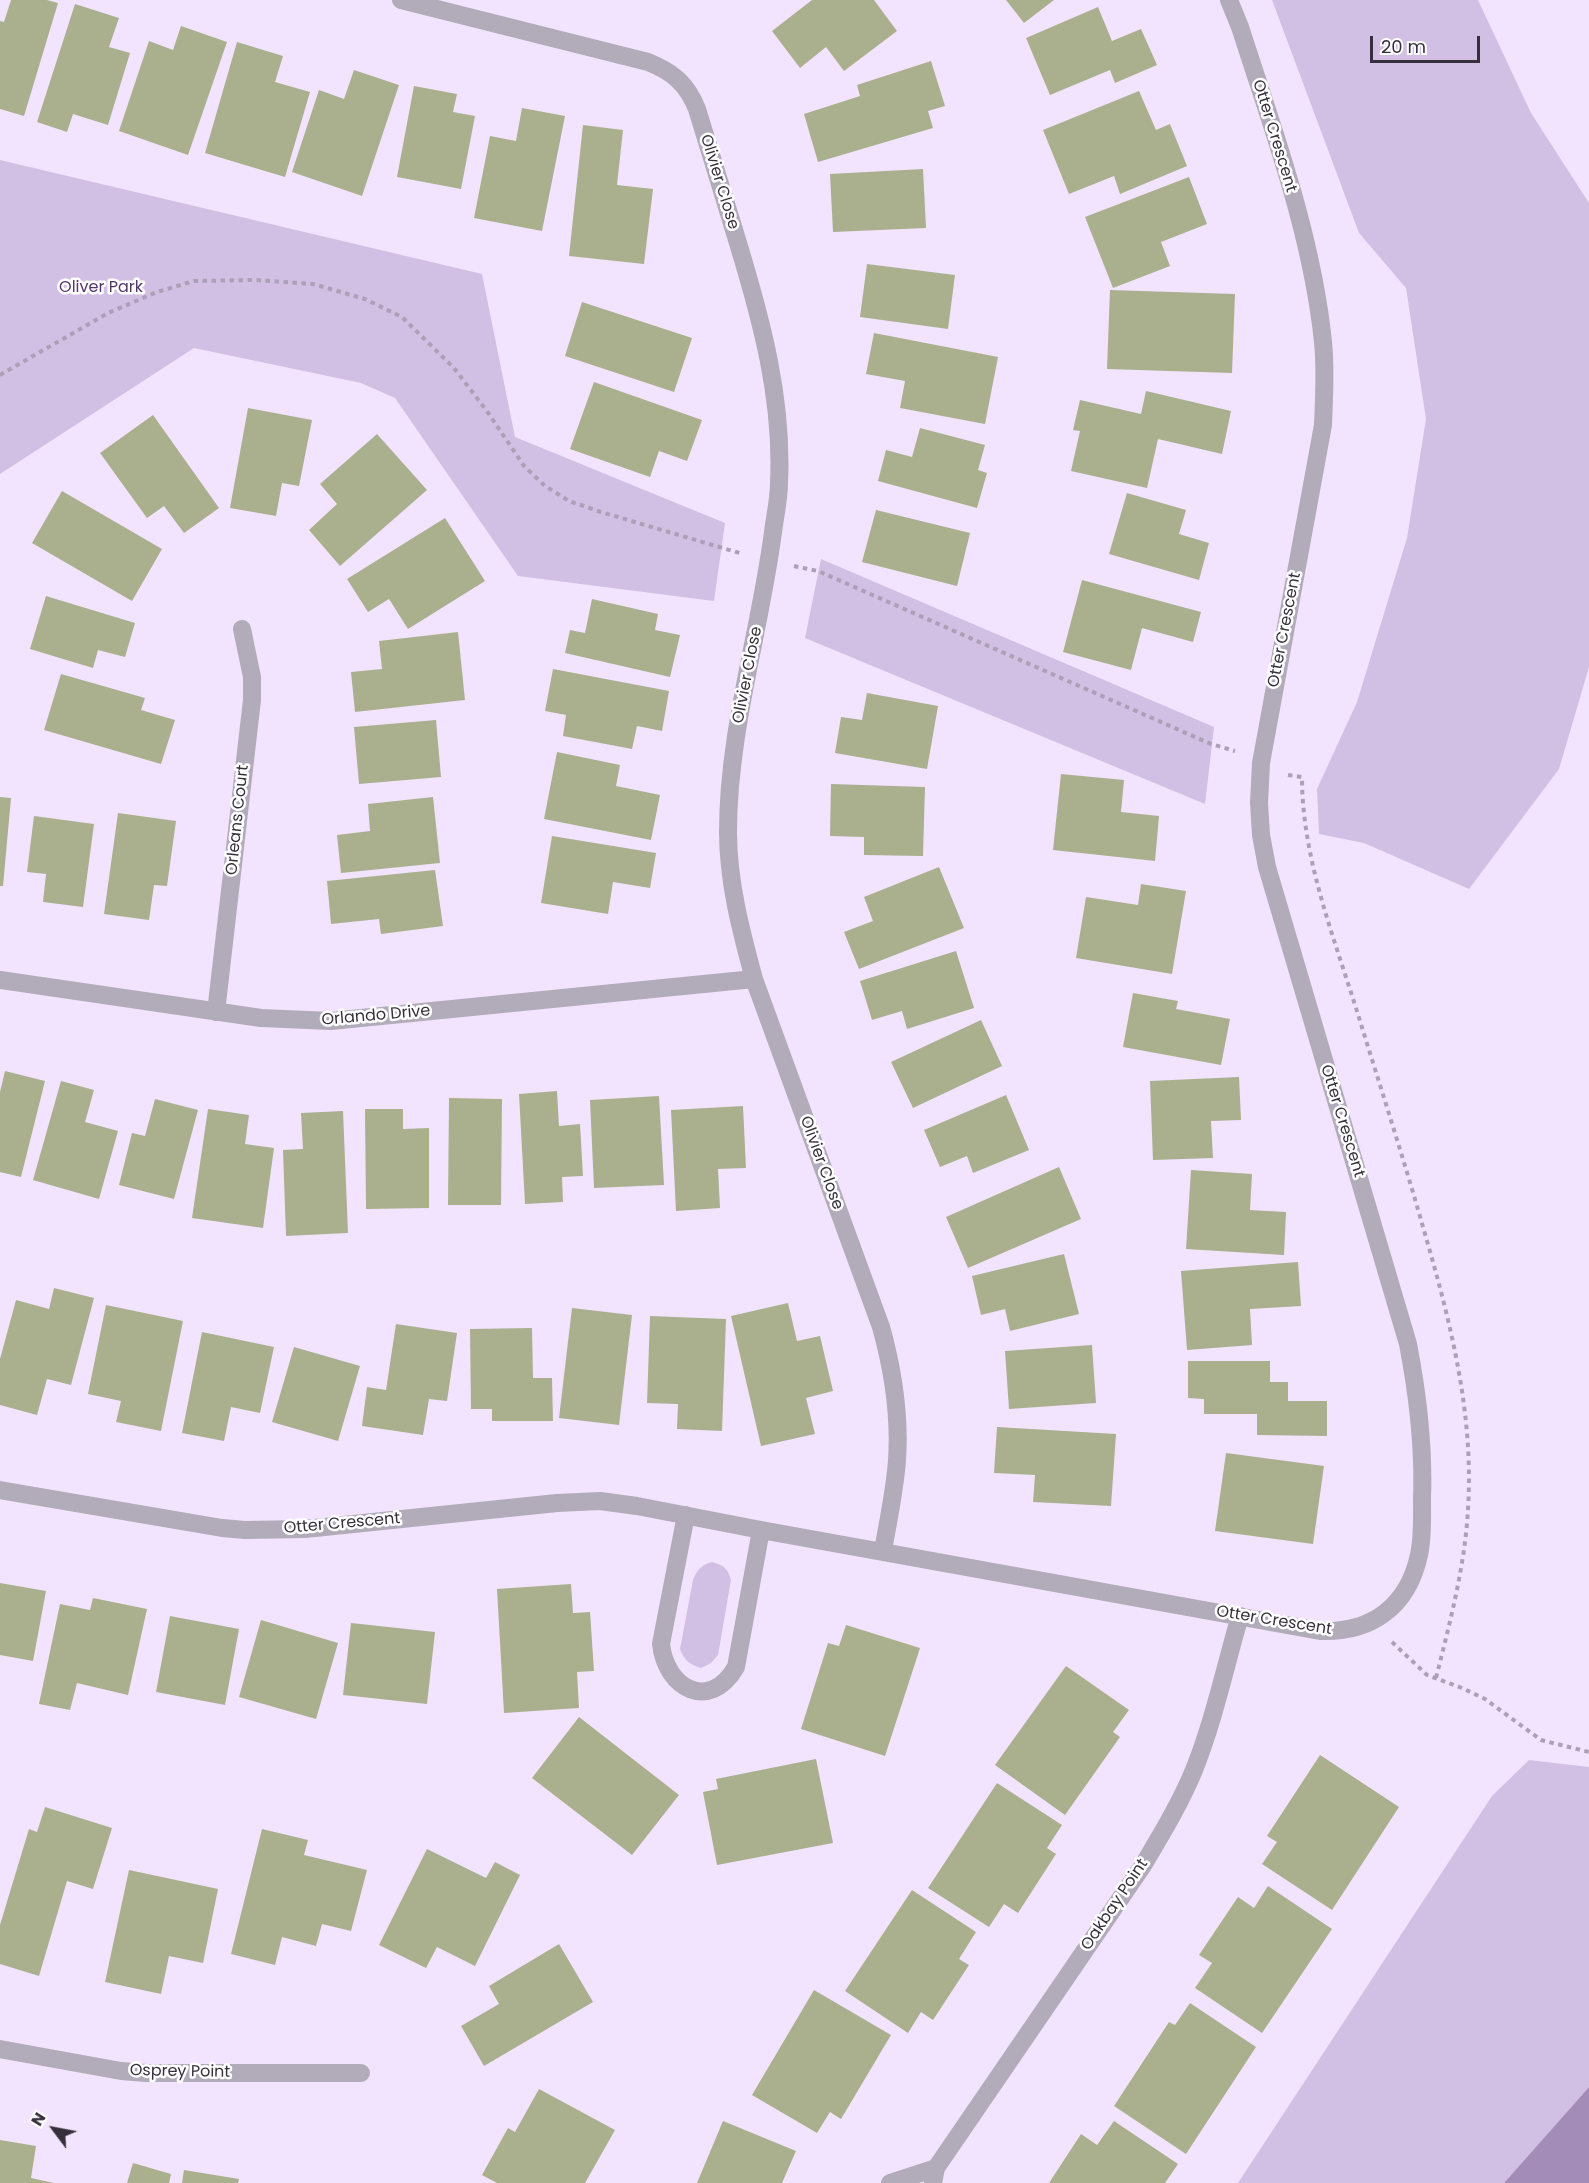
<!DOCTYPE html>
<html>
<head>
<meta charset="utf-8">
<style>
	body { margin:0 }
	#map { position:relative; width:1589px; height:2183px; overflow:hidden; background:#f2e4fe; font-family:Poppins,sans-serif }
	canvas { display:block }
	.north { position:absolute; left:24px; top:2099px; width:60px; height:60px; -webkit-text-stroke:4px #fff; paint-order:stroke; rotate:302deg; font-size:16px; font-weight:700; line-height:24px; text-align:center; color:#36303c }
	.north::after { content:''; display:block; margin:auto; width:21px; height:27px; background:#36303c; clip-path:polygon(50% 0,100% 100%,50% 72%,0 100%) }
	.scale { position:absolute; left:1370px; top:36px; width:110px; height:27px; box-sizing:border-box; border:3px solid #36303c; border-top:0; padding-left:8px; font-size:18px; line-height:21px; white-space:nowrap; color:#36303c; -webkit-text-stroke:4px #fff; paint-order:stroke }
</style>
</head>
<body>
<div id="map">
<canvas width="1589" height="2183"></canvas>
<div class="north">N</div>
<div class="scale">20 m</div>
</div>
<script>
const context = document.querySelector('canvas').getContext('2d');
context.lineJoin = 'round';
function paint(path, color) { context.fillStyle = color; context.fill(path, 'evenodd'); }
function trace(path, color, width, dash) { context.strokeStyle = color; context.lineWidth = width; context.lineCap = dash ? 'butt' : 'round'; context.setLineDash(dash || []); context.stroke(path); }
function write(font, color, halo, rows, align = 'center') {
  context.font = font + ' Poppins,sans-serif'; context.lineWidth = 5; context.setLineDash([]); context.textBaseline = 'middle'; context.strokeStyle = halo; context.fillStyle = color; for (const [text, x, y, turn = 0] of rows) {
    context.save(); context.translate(x, y); context.rotate((+turn || 0) * Math.PI / 180); context.textAlign = isNaN(turn) ? turn : align; if (halo) context.strokeText(text, 0, 0); context.fillText(text, 0, 0); context.restore();
  }
}
paint(new Path2D(`
	M1272,0h206l53,113 58,90v464l-30,102 -90,120 -105,-46 -45,-9 -2,-45 40,-87 50,-164 19,-119 -20,-131 -47,-55z
	M0,160l482,114 33,163 210,86 -11,78 -196,-25 -123,-178 -34,-15 -167,-35 -194,126z
	M821,559l393,168 -9,77 -400,-166z
	M712,1562c12,3 16,7 19,18l-13,75 -7,8 -10,5c-11,-3 -17,-8 -21,-19l13,-69c4,-10 8,-15 19,-18z
	M1529,1760l60,7v320l-85,96h-266l254,-387z`), '#d2bfe4');
paint(new Path2D(`
	M1589,2087v96h-85z`), '#a38cb7');
paint(new Path2D(`
	M11,0h36l11,3 -34,113 -24,-7v-88l4,1z
	M812,0h62l23,31 -53,40 -18,-24 -26,21 -28,-37z
	M1006,0h48l-30,23z
	M75,4l44,14 -10,29 21,6 -22,72 -35,-11 -6,18 -30,-10z
	M1098,7l14,34 29,-12 16,36 -42,18 -5,-13 -60,25 -24,-57z
	M181,26l46,16 -39,113 -69,-24 30,-90 24,9z
	M237,42l46,14 -8,26 35,10 -25,85 -80,-24z
	M931,61l14,45 -17,5 5,17 -115,34 -14,-48 56,-18 -3,-11z
	M354,70l45,15 -37,111 -70,-24 27,-82 25,9z
	M414,86l43,8 -4,18 22,4 -14,73 -64,-12z
	M1139,91l17,39 14,-6 17,42 -67,28 -6,-18 -45,18 -26,-64z
	M522,108l43,8 -23,115 -68,-13 16,-82 26,5z
	M583,125l40,5 -6,55 36,4 -9,75 -75,-8z
	M923,169l3,59 -93,4 -3,-58z
	M1189,177l18,47 -46,18 9,24 -57,22 -28,-71z
	M867,264l88,11 -7,54 -88,-12z
	M1110,290l125,4 -3,79 -125,-4z
	M582,302l110,36 -18,54 -109,-36z
	M874,333l124,24 -13,67 -85,-16 5,-27 -39,-7z
	M594,382l108,38 -15,41 -28,-10 -9,26 -80,-28z
	M1146,391l85,20 -9,43 -64,-15 -11,49 -76,-17 9,-40 -7,-1 7,-30 61,14z
	M248,408l64,12 -13,66 -17,-3 -6,33 -46,-8z
	M153,415l66,93 -35,25 -20,-27 -17,12 -47,-65z
	M920,428l65,17 -7,25 9,3 -10,35 -99,-27 8,-31 26,7z
	M377,434l50,56 -87,76 -31,-36 28,-26 -17,-20z
	M62,491l100,58 -30,52 -100,-58z
	M1127,493l59,17 -7,24 30,9 -10,37 -90,-26z
	M876,510l94,23 -13,53 -95,-24z
	M445,518l40,63 -77,48 -19,-30 -21,13 -21,-33z
	M1082,580l119,32 -8,30 -51,-14 -11,42 -68,-18z
	M46,596l89,27 -10,34 -27,-7 -5,18 -63,-19z
	M592,599l66,15 -3,16 25,5 -10,42 -105,-24 5,-23 15,3z
	M458,632l7,68 -110,12 -4,-40 31,-3 -3,-28z
	M553,669l116,22 -7,40 -25,-5 -5,23 -69,-13 3,-21 -21,-4z
	M61,674l84,24 -4,12 34,10 -14,44 -117,-34z
	M867,693l71,13 -11,63 -92,-16 6,-36 21,3z
	M436,720l5,57 -82,7 -5,-57z
	M557,752l63,13 -4,21 44,9 -9,45 -107,-21z
	M1061,774l63,6 -3,32 38,4 -4,45 -102,-11z
	M831,784l94,3 -2,69 -59,-1v-18l-34,-1z
	M0,797l11,1 -8,88h-3z
	M433,797l7,66 -99,10 -4,-38 33,-4 -2,-27z
	M118,813l58,8 -9,65 -13,-1 -5,35 -45,-6z
	M34,816l60,8 -11,83 -40,-5 3,-28 -19,-2z
	M552,836l104,17 -6,35 -37,-6 -5,32 -67,-11z
	M939,867l25,61 -105,41 -15,-37 29,-11 -9,-24z
	M435,870l8,56 -62,8 -2,-15 -48,5 -4,-43z
	M1141,884l45,7 -14,83 -96,-16 10,-61 52,8z
	M956,951l18,57 -67,21 -5,-18 -30,9 -12,-39z
	M1133,993l45,8 -2,8 54,10 -9,46 -98,-18z
	M981,1020l21,46 -89,42 -22,-46z
	M5,1071l40,10 -24,96 -21,-5v-80z
	M1239,1077l2,43 -30,1 2,37 -60,2 -3,-79z
	M61,1081l33,9 -9,32 33,9 -19,68 -66,-19z
	M557,1091l2,35 21,-2 3,52 -21,1 1,25 -38,2 -6,-110z
	M1006,1095l23,55 -56,23 -6,-17 -27,11 -16,-37z
	M659,1096l5,89 -70,3 -4,-88z
	M449,1098l53,1 -1,106h-53z
	M155,1099l43,11 -24,89 -55,-14 13,-52 13,3z
	M743,1106l3,62 -28,1 2,39 -44,3 -5,-101z
	M208,1109l41,6 -4,29 29,4 -11,80 -71,-10z
	M365,1109h38v20l26,-1v80l-63,1z
	M343,1111l5,122 -62,3 -3,-86 20,-1 -2,-36z
	M1059,1167l22,52 -113,49 -22,-51z
	M1191,1170l61,4 -2,36 36,2 -2,43 -98,-6z
	M1064,1254l15,60 -69,17 -5,-22 -24,6 -9,-39z
	M1298,1262l3,44 -51,3 2,36 -65,5 -6,-79z
	M54,1288l40,10 -23,87 -24,-6 -10,36 -37,-10v-46l16,-59 33,9z
	M788,1303l9,38 23,-5 13,55 -27,7 9,36 -54,12 -30,-130z
	M106,1305l77,16 -22,110 -45,-9 5,-21 -33,-7z
	M572,1308l60,7 -13,110 -60,-7z
	M650,1316l76,3 -4,112 -45,-2 1,-25 -31,-1z
	M396,1324l61,9 -10,68 -18,-2 -6,36 -61,-9 5,-39 19,3z
	M532,1328l1,50h19l1,43h-61v-12h-21l-1,-80z
	M202,1332l72,15 -14,66 -29,-6 -7,34 -42,-8z
	M1092,1345l4,58 -87,6 -4,-58z
	M294,1347l66,19 -22,75 -66,-19z
	M1188,1361h82v21h18v19h39v35l-70,-1v-21h-53v-15l-16,-1z
	M997,1427l119,7 -5,72 -78,-4 2,-27 -41,-2z
	M1226,1453l98,13 -11,78 -98,-13z
	M0,1583l46,8 -13,70 -33,-6z
	M571,1584l2,29 17,-1 4,59 -17,1 2,36 -75,5 -7,-124z
	M93,1598l54,11 -19,86 -51,-12 -7,27 -31,-6 21,-100 30,6z
	M170,1616l69,13 -14,76 -69,-13z
	M261,1620l77,23 -22,76 -77,-22z
	M351,1623l84,9 -8,72 -84,-9z
	M846,1625l74,23 -35,108 -84,-27 27,-86 11,3z
	M1066,1666l63,44 -16,22 7,5 -55,78 -70,-50z
	M579,1717l100,78 -47,60 -100,-77z
	M1320,1755l79,52 -67,103 -70,-46 15,-22 -10,-6z
	M816,1759l17,84 -116,22 -14,-73 15,-3 -2,-10z
	M997,1783l65,42 -15,23 9,6 -38,59 -14,-9 -15,23 -61,-39z
	M45,1807l67,21 -19,61 -26,-8 -28,95 -39,-12v-39l29,-96 8,3z
	M262,1829l46,11 -4,15 63,15 -16,61 -29,-7 -6,22 -34,-9 -7,28 -44,-11z
	M427,1849l59,29 9,-16 25,13 -45,91 -38,-19 -11,21 -47,-23z
	M129,1870l89,19 -15,74 -34,-7 -8,38 -56,-12z
	M1268,1886l64,43 -70,104 -67,-45 17,-25 -13,-8 39,-58 16,11z
	M912,1890l64,42 -17,27 10,6 -36,55 -12,-8 -13,21 -63,-42z
	M559,1944l34,58 -109,64 -23,-40 38,-22 -10,-18z
	M814,1990l77,45 -50,84 -11,-7 -13,21 -65,-38z
	M1190,2003l66,44 -70,107 -72,-48 55,-84 6,3z
	M539,2089l76,41 -30,53h-88l-15,-8 26,-47 7,4z
	M723,2121l73,30 -14,32h-85z
	M1114,2121l64,43 -13,19h-116l32,-49 16,11z
	M0,2140l36,6 -5,32 23,5h-54z
	M133,2163l38,11 -2,9h-42z
	M184,2170l55,9 -1,4h-56z`), '#aaaf8e');
trace(new Path2D(`
	M0,375l108,-62 49,-21 37,-11 61,-1 58,4 52,15 37,18 52,51 35,46 35,52 21,20 24,15 32,11 142,42
	M794,566l24,5 393,173 24,7
	M1288,775l14,2c0,84 34,165 58,244 22,71 45,142 65,213 26,90 49,181 43,275 -3,57 -18,113 -32,169
	M1392,1642l35,33 35,13 23,11 56,41 48,12`), '#aba0b5', 4, [4.5, 4.5]);
trace(new Path2D(`
	M401,0l247,62c25,10 39,22 49,47 14,45 27,89 41,134 24,79 45,157 41,240 0,16 -4,33 -6,49 -13,100 -45,199 -45,300 0,50 13,99 26,147l127,348c12,43 19,88 16,133 -2,30 -9,61 -14,91
	M0,980l261,38 70,3 423,-42
	M216,1012l36,-312v-23l-10,-48
	M0,1490l222,38 23,2 60,-1 252,-26 43,-2 37,5 124,24 559,101c52,2 88,-25 99,-76 4,-18 3,-38 3,-56 2,-53 -4,-103 -14,-155l-141,-477 -6,-32 -2,-32 2,-40 62,-338c1,-28 3,-55 0,-83 -11,-108 -50,-212 -83,-315l-11,-27
	M686,1515l-25,129c5,45 49,68 75,23l25,-137
	M0,2049l121,22 25,2h215
	M890,2183l46,-15
	M933,2183l3,-15 206,-301c19,-32 38,-63 52,-97 20,-50 31,-103 46,-154`), '#b2abb9', 18);
write('16px', '#36303c', '#fff', [
	["Otter Crescent",1274,136,73],
	["Olivier Close",719,182,73],
	["Otter Crescent",1285,630,-79],
	["Olivier Close",748,675,-79],
	["Orleans Court",238,820,-84],
	["Orlando Drive",376,1016,-5],
	["Otter Crescent",1342,1121,73],
	["Olivier Close",821,1163,70],
	["Otter Crescent",342,1524,-5],
	["Otter Crescent",1274,1621,9],
	["Oakbay Point",1115,1905,-56],
	["Osprey Point",180,2072,1]
]);
write('16px', '#55356d', '#fff', [
	["Oliver Park",101,288]
]);
</script>
</body>
</html>
